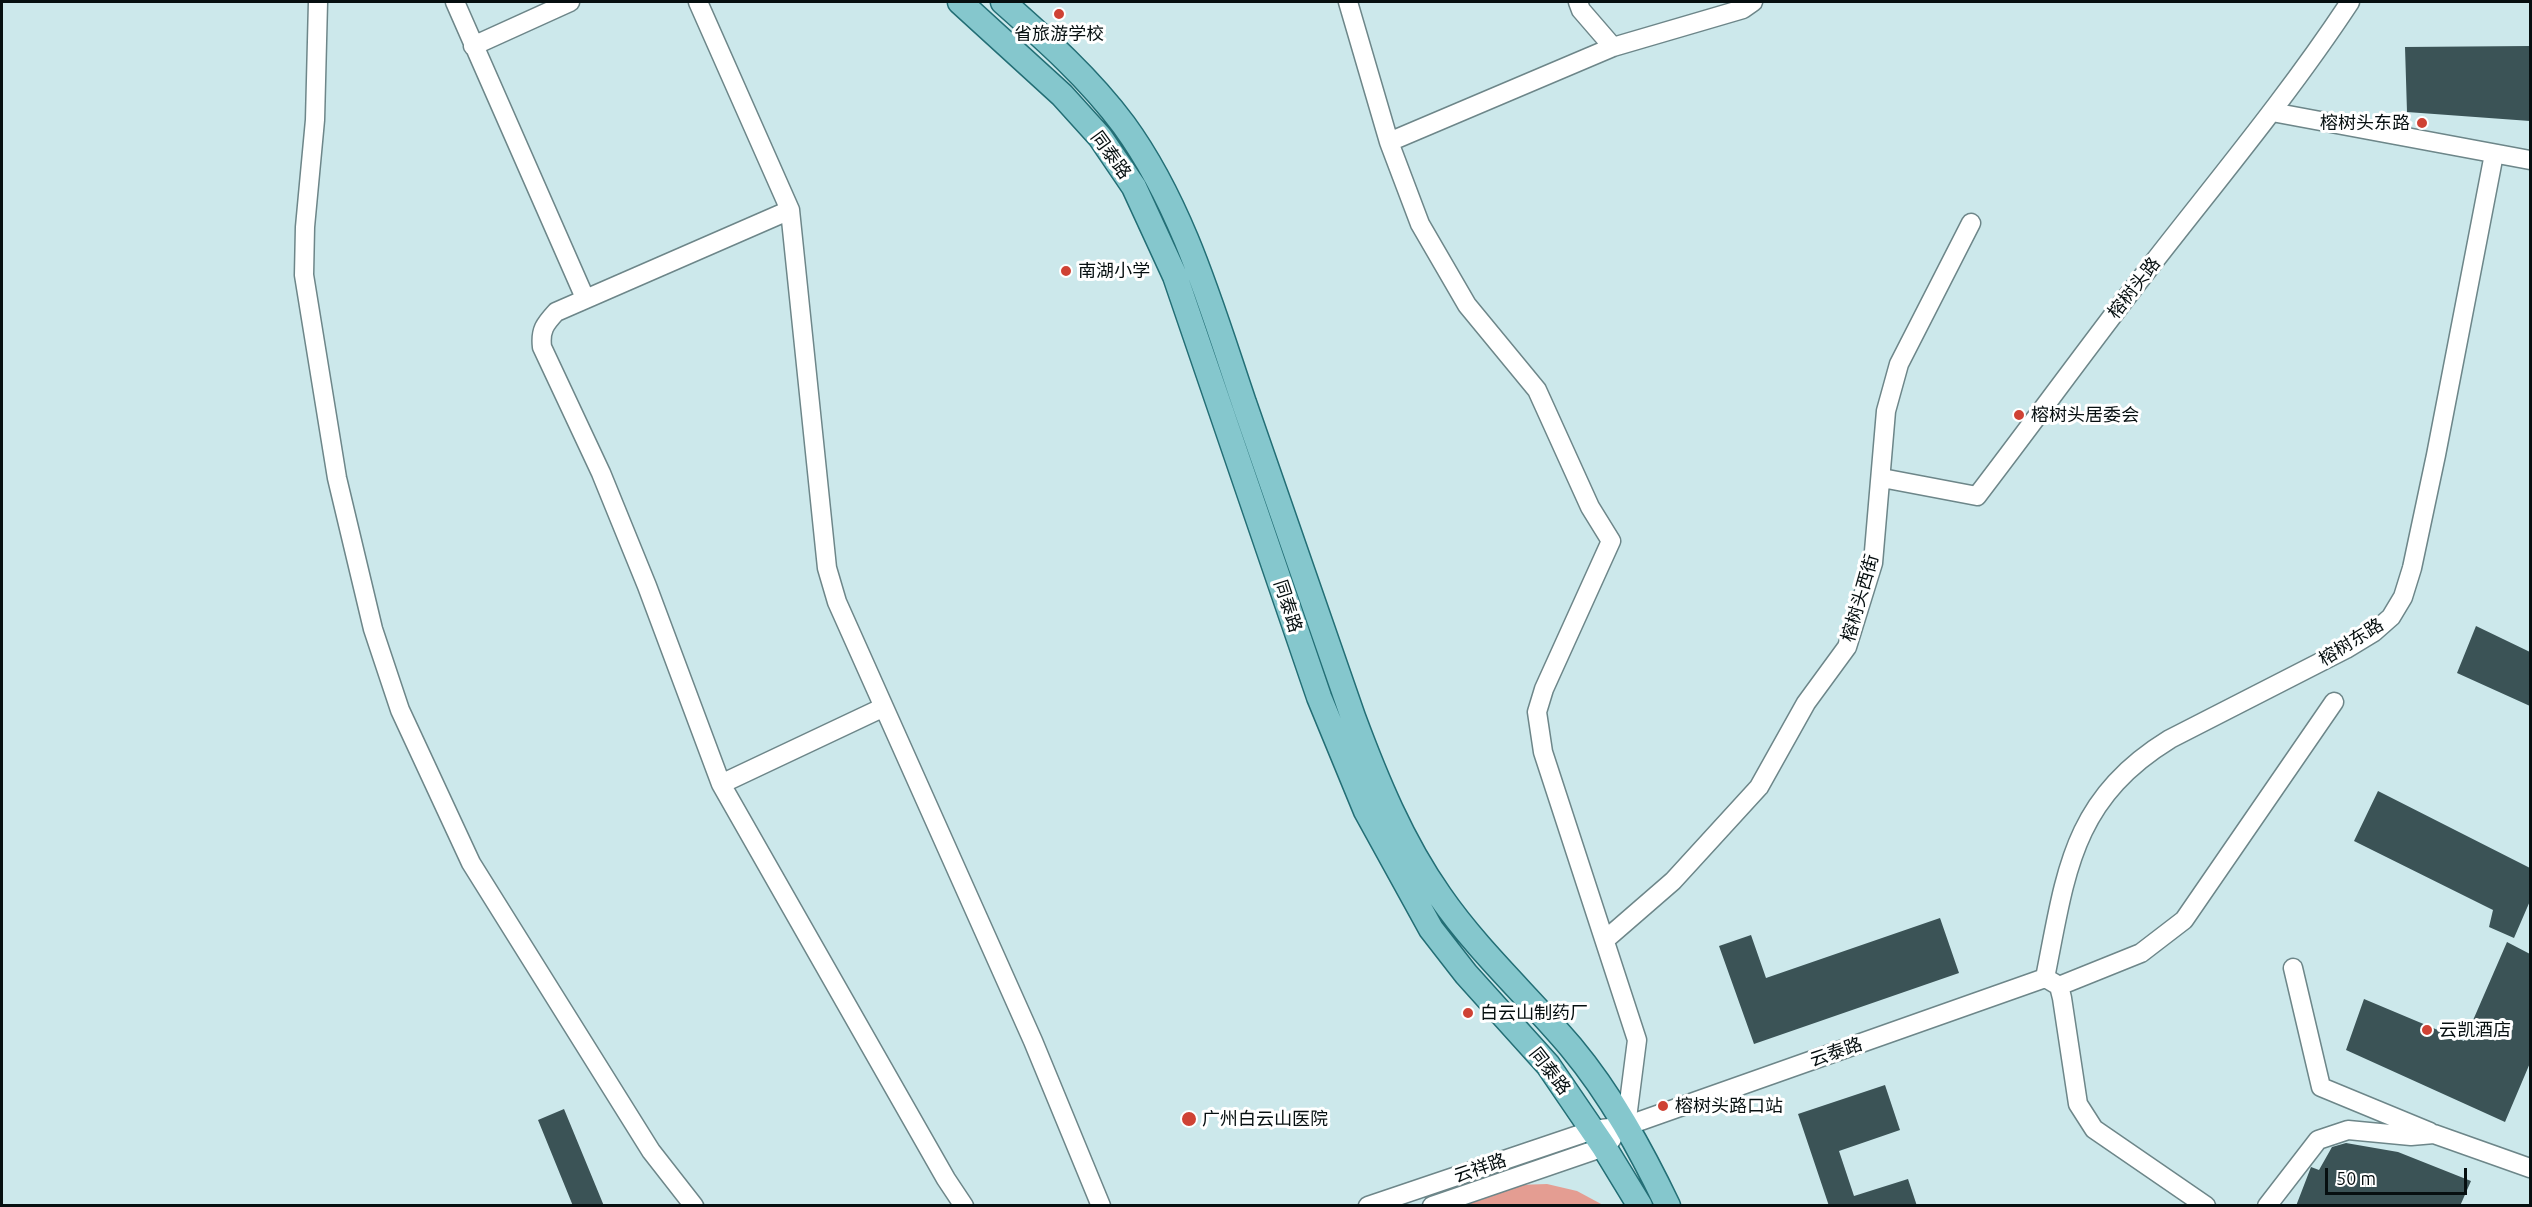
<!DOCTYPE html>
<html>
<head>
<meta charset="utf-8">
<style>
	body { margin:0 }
	#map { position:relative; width:2532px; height:1207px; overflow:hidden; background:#cce8eb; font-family:Ubuntu,sans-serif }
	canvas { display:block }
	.frame { position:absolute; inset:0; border:3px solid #060f10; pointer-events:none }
	.scale { position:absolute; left:2325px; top:1168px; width:142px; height:27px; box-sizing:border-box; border:3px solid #060f10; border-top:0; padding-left:8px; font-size:18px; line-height:21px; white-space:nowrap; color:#060f10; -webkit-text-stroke:4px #fff; paint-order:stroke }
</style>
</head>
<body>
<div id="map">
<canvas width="2532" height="1207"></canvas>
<div class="frame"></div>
<div class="scale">50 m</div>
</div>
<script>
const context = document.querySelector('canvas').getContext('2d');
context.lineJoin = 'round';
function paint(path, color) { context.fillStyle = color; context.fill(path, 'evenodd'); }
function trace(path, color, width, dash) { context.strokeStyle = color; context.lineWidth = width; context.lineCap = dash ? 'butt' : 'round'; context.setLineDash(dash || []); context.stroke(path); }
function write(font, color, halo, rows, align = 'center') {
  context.font = font + ' Ubuntu,"Noto Sans SC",sans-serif'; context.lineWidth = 6; context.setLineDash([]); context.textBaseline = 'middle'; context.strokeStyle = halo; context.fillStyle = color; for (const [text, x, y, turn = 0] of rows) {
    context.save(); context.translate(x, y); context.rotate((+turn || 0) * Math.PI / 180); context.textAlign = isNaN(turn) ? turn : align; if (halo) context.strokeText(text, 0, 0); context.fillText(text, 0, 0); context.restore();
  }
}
paint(new Path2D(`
	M1547,1184l30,7 26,14 -148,1 62,-21z`), '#e49d92');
paint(new Path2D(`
	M2530,46v75l-123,-9 -2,-65z
	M2476,626l54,26v54l-73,-33z
	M2378,791l152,77v33l-16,37 -25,-11 4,-17 -139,-69z
	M1940,918l19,55 -205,71 -35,-98 32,-11 15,43z
	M2507,942l23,12v109l-25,59 -159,-72 18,-51 100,42z
	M1885,1085l15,45 -61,21 15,45 54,-17 9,27h-88l-31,-92z
	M564,1109l40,97h-31l-35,-86z
	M2346,1143l52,9 73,29 -11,25h-164l15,-39 8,3 13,-23z`), '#3b5356');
const minor = new Path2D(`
	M318,2l-3,118 -10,107 -1,48 33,203 36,151 27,81 71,153 180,288 43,55
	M455,2l130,296
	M698,2l92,208 37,358 10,34 196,439 68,165
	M1348,2l41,140 31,82 47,81 70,85 53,117 21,34 -67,148 -7,23 6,40 94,288 -11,86
	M1578,2l3,8 32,37 130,-38 10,-7
	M473,46l97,-44
	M2272,112l258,48
	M1389,142l224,-95
	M1882,478l95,18c59,-77 116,-156 176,-233 67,-86 137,-170 197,-261
	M882,708l-161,76 225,395 18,27
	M721,784l-74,-198 -46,-113 -59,-126c-2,-17 3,-23 14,-35l234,-102
	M1605,940l68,-59 86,-94 47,-84 41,-56 26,-84 13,-152 13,-47 72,-141
	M2293,968l28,119 109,45
	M2045,978c21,-105 26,-178 125,-239l176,-90 28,-17 17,-15 12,-20 9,-29 24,-113 58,-301
	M2049,980l10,6 3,12 16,106 16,25 112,77
	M2059,986l82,-33 43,-33 150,-218
	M1368,1206l225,-76 33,-4 419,-148
	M1432,1206l172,-59 8,-8
	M2267,1206l51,-66 30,-10 63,6 23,-2 96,34`);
const major = new Path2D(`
	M960,2l102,93 38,42 34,50 41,89 144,421 47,114 65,118 35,45 82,91 56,82 36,59
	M1003,2c43,38 86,76 121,123 59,81 88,184 120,278 36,105 72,210 109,314 23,62 49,125 87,179 38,55 88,100 131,151 40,48 70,103 97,159`);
trace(minor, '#6d8689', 21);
trace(major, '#236e75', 27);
trace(minor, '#fff', 18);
trace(major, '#85c7cd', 24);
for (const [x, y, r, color] of [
	[1059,14,6,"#cf4234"],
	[2422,123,6,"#cf4234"],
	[1066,271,6,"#cf4234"],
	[2019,415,6,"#cf4234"],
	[1468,1013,6,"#cf4234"],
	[2427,1030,6,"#cf4234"],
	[1663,1106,6,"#cf4234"],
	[1189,1119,8,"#cf4234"]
]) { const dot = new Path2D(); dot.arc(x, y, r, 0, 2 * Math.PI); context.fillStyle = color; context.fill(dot); trace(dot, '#fff', 2); }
write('18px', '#060f10', '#fff', [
	["省旅游学校",1059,34,"center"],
	["榕树头东路",2410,123,"right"],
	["南湖小学",1078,271],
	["榕树头居委会",2031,415],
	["白云山制药厂",1480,1013],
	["云凯酒店",2439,1030],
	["榕树头路口站",1675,1106],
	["广州白云山医院",1202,1119]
], 'left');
write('18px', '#060f10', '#fff', [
	["同泰路",1111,155,54],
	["榕树头路",2134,288,-52],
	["榕树头西街",1860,598,-74],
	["同泰路",1288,606,72],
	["榕树东路",2351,642,-32],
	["云泰路",1836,1052,-19],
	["同泰路",1550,1071,52],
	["云祥路",1480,1168,-19]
]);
</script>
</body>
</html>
